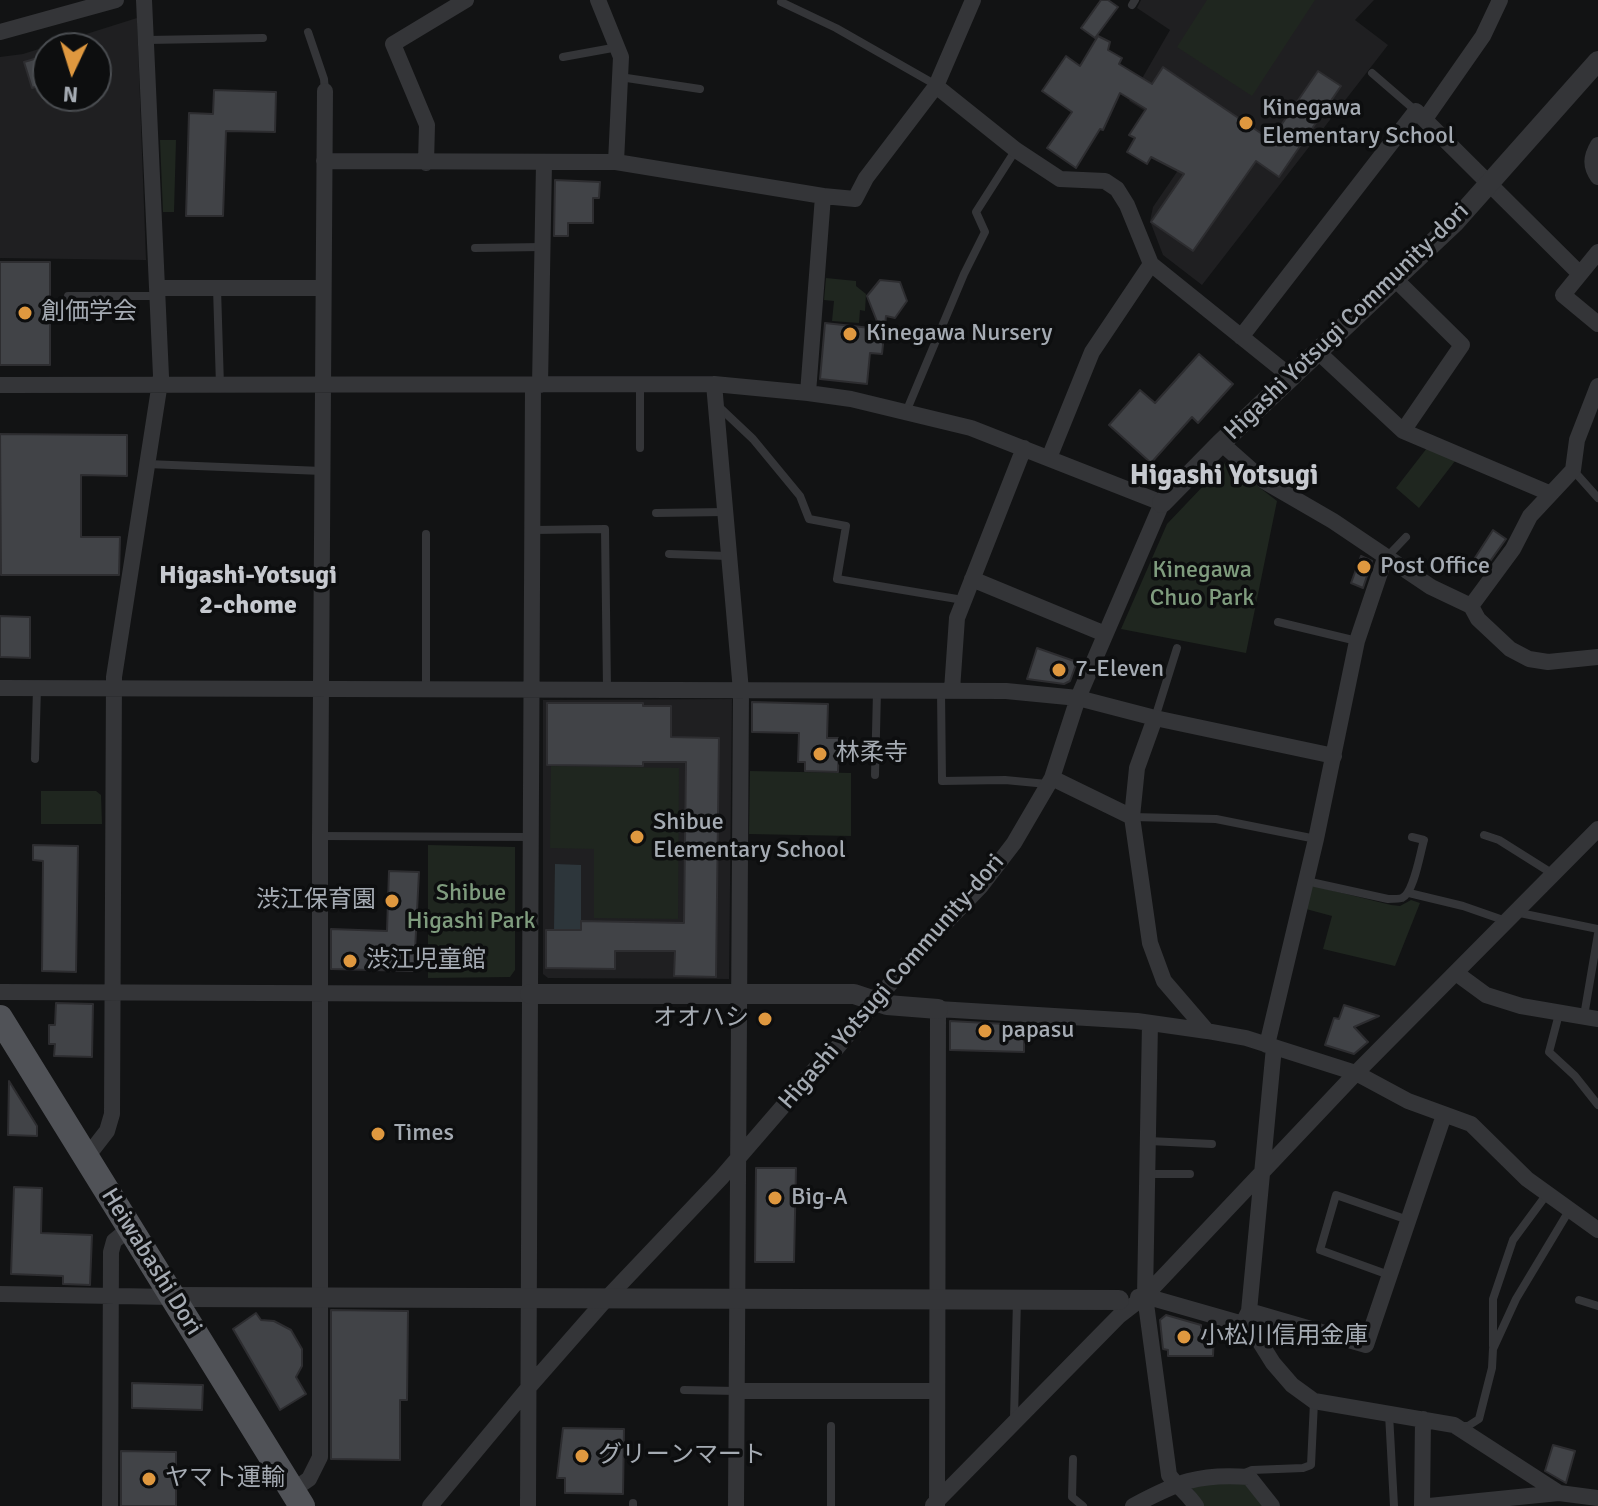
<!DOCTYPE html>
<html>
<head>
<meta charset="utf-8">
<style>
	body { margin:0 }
	#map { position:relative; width:1598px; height:1506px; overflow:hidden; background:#121314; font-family:Signika,sans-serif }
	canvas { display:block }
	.north { position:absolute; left:32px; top:32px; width:80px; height:80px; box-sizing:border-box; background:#0d0e0f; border:2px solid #4a4d51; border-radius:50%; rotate:184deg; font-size:22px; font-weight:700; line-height:32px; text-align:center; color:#a5abb3 }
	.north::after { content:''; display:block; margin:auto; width:28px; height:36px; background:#df983f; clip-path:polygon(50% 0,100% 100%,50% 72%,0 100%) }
</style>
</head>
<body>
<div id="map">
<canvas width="1598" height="1506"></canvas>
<div class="north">N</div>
</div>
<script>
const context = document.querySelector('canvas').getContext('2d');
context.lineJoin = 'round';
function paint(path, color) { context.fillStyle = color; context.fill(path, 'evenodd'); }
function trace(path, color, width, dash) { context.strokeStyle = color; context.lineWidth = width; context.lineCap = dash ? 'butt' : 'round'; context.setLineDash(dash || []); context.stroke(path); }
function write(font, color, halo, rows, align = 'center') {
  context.font = font + ' Signika,"Noto Sans JP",sans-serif'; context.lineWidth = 7; context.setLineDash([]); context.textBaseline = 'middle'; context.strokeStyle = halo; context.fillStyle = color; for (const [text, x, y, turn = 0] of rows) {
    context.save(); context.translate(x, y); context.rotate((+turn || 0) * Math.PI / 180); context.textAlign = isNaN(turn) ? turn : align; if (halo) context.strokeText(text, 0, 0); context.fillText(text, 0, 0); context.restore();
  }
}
paint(new Path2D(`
	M1141,0h233l-19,20 33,25 -186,240 -39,-30 -13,-34 3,-14 43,-63 -67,-43 41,-71 -33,-22z
	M137,18l9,242 -146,-2v-201l23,-3zM48,48h48v48h-48z
	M732,699l-3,280 -181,-1 -5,-4v-274z`), '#1f1f21');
paint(new Path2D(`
	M1207,0h108l-63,96 -75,-49z
	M160,140h16l-2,72h-11z
	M826,278l30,3v5l10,8 -1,17 -5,-1 -1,13 -27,-2 2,-20 -10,-1z
	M1427,448l28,13 -36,47 -23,-20z
	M1226,462l51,39 -31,152 -125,-24 46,-105z
	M551,766l128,2 -1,151 -84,-1v-69l-44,-1z
	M750,771l101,2v63l-102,-2z
	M41,791h55l5,4 1,29h-61z
	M428,845l87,2v123l-5,7 -82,1z
	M1314,886l77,19 9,1 11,-6 9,3 -25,63 -72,-17 9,-33 -26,-7 5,-22z
	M1194,1482l52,1 17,23h-60l-11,-18z`), '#1f261f');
paint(new Path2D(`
	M555,864l26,1v65h-27z`), '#2d363b');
const building = new Path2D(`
	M1101,0h7l10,7 -23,31 -14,-10z
	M1098,36l12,6 -2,8 14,8 -3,6 33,20 11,-17 108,73 47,-69 23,15 -62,91 -23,-16 -63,90 -42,-29 33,-48 -33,-17 -4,7 -20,-12 8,-14 -6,-3 17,-26 -26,-16 -17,37 -3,-1 -24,39 -29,-20 25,-36 -30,-21 24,-35 14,10z
	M48,55v28l-16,5 -8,-26z
	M214,90l62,2 -1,40 -49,-1 -3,85h-37l3,-103 24,1z
	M555,180l45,2 -1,16h-6v25h-25v13h-14z
	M0,262h50v103h-50z
	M880,280l20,2 7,19 -12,17 -9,-2 -4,38 -12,-1 -3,31 -47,-5 5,-56 55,6 -13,-33z
	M1199,354l34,30 -35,39 -6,-6 -41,46 -42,-38 31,-35 15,13z
	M0,434l127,1v41l-46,-1v62h39l-1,38h-118z
	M1493,530l13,9 -25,35 -12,-7z
	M1361,556l11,5 -9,27 -12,-5z
	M0,616l30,1v41l-30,-1z
	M1037,648l40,14 -7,19 -6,3 -37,-5z
	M752,702l76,2 -1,34h12l-1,34 -33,-1v-9h-7l1,-29 -47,-1z
	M547,703h96v3h28v31l48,1 -3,239 -42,-1 1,-25h-60v18l-69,-1v-38h35v-9l103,2 2,-161h-43v4l-96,-1z
	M33,845l45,1 -2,126 -34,-1 1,-110 -10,-1z
	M389,871l30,1 -5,99 -83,-2v-40l56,2z
	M56,1003l37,1 -1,53 -38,-1 1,-12h-6v-19h6z
	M1344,1005l35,11 -25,11 14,15 -14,12 -29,-9 9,-27 5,1z
	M950,1021l74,4v27l-74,-2z
	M9,1081l28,45v10l-29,-1z
	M756,1168h40l-2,94h-39z
	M14,1187l28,1 -1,45 51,2 -2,50 -27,-1v-8l-52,-2z
	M331,1310l77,1 -1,89h-7v60l-69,-1z
	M256,1313l5,7 13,1 17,9 11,19v17l-6,11 10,17 -26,16 -47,-81z
	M1166,1315l35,10v3l13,5 -1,23h-45v-6l-5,-1 -3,-29z
	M132,1383l71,2 -1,25 -70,-2z
	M563,1428l61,1 -1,65 -58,-1v-15h-8z
	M1553,1445l22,6 -9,32 -21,-12z
	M121,1451l55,1v54h-55z`);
paint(building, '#414347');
trace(building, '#2d2d30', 2);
trace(new Path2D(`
	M781,2l55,26 100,57
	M1132,5l3,-5
	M308,32l16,47 1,12
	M147,40l116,-2
	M563,57l55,-10
	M1372,73l44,38
	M620,77l80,12
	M475,248l67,-1
	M217,288l3,98
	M68,296h89
	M717,405l36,34 47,57 9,23 37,7 -9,53 126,21
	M906,412l58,-138 21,-42 -9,-20 39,-61
	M640,448v-64
	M147,464l175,7
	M1573,470l25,28
	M656,513l69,-1
	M534,530l71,-1 2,160
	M669,554l59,2
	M1386,558l20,-21
	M1278,622l79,19
	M426,689v-155
	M941,691l1,90 63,-1 42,4
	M1155,718l22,-70
	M35,759l2,-71
	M875,775l2,-84
	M1132,817l84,2 100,20
	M1484,835l15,5 54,34
	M320,836l211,1
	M1306,881l82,18c1,0 12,0 14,-1 12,-5 18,-45 22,-58l-12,-3
	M1409,893l54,13 43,15
	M1515,912l83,17
	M1559,1014l-10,38 26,24 23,29
	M1584,1016l14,-82
	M1149,1141l63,3
	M1149,1174h41
	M1389,1275l-69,-25 16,-55 72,25
	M1579,1300l19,6
	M1493,1346v-47l20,-59 34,-46
	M684,1390l53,1
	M1389,1414l5,92
	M1014,1418l3,-118
	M1462,1426h6l11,-7 13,-51 1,-19 23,-50 54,-90
	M1073,1459l-1,38 11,9
	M1245,1473l7,-3 51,-2 8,-3 3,-63
	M633,1506v-3
	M831,1506v-80`), '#343538', 8);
trace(new Path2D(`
	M598,0l23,57 -5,105
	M0,32l116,-32
	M936,86l80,64 44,29 45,2 12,8 10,16 24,59 139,112
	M1425,119l58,-83 17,-36
	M1598,145c-7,12 -8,21 0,32
	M324,161l292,1 207,34
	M426,163l1,-38 -34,-81 73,-44
	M1598,252l-35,43 35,29
	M1395,279l67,66 -59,86
	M157,288h166
	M1241,337l175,-226 163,162
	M1317,351l86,80 146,62
	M714,384l27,307 -5,815
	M0,385l714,-1 94,9
	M540,385l4,-222
	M1221,443l43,38 69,40 98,66 40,19 7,13 32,30 19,10 19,3 50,-5
	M1049,458l43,-106 59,-88
	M972,579l133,55
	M1471,606l42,-57 17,-33 43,-46 4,-30 21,-54
	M0,688l1006,3 72,7 77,20 179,38
	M952,690l5,-72 67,-170
	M1155,718l-18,50 -5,49 18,126 14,38 43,50
	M1052,778l80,39
	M1456,973l30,22 35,11 77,13
	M0,992l530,2 -2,512
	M530,994l3,-609
	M1150,1023l-5,273 24,179c8,11 19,19 27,31
	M1267,1045l49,-206 41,-198 28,-83
	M86,1158l21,-27 5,-17 2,-437 47,-301 -17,-376
	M0,1294l172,3
	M1138,1297l7,-1 98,28 10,7 20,32 19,22 22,16 140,24 105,68
	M1249,1311l117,34 78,-230
	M1245,1319l4,-8 25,-264
	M738,1391h199
	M293,1490l16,-11 11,-22v-621l5,-745
	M933,1505l186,-189 26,-20 211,-223 242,-244
	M110,1506l1,-254 3,-11 16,-13
	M430,1506l99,-119 79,-90 113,-119 95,-110 20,-19 73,-88 72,-75 33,-43 38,-65 26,-80 84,-195 -191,-75 -120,-29 -43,-6 15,-197 32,3 11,-21 70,-92 37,-86
	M937,1506l1,-497 199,12 70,10 39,7 110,35 52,28 63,23 56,55 71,51
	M1133,1506c45,-24 65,-33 116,-29l23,29
	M1422,1506l1,-87
	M1429,1506l130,-13 39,5`), '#343538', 16);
trace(new Path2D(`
	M1162,503l59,-60 233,-220 144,-162
	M530,994h324l33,11 51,4
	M172,1297l947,3`), '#343538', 20);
trace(new Path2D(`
	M0,1018l302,488`), '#505257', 26);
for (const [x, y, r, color] of [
	[1246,123,8,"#df983f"],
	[25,313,8,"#df983f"],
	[850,334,8,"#df983f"],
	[1364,567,8,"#df983f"],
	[1059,670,8,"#df983f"],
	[820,754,8,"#df983f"],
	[637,837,8,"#df983f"],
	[392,901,8,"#df983f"],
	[350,961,8,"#df983f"],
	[765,1019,8,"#df983f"],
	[985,1031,8,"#df983f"],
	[378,1134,8,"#df983f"],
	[775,1198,8,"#df983f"],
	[1184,1337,8,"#df983f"],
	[582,1456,8,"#df983f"],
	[149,1479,8,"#df983f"]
]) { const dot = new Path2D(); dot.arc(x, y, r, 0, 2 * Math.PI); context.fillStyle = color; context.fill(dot); trace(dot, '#0d0e0f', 3); }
write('24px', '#a5abb3', '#0d0e0f', [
	["Kinegawa",1262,109],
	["Elementary School",1262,137],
	["創価学会",41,313],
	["Kinegawa Nursery",866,334],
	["Post Office",1380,567],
	["7-Eleven",1075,670],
	["林柔寺",836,754],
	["Shibue",653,823],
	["Elementary School",653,851],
	["渋江保育園",376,901,"right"],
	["渋江児童館",366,961],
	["オオハシ",749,1019,"right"],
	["papasu",1001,1031],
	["Times",394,1134],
	["Big-A",791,1198],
	["小松川信用金庫",1200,1337],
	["グリーンマート",598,1456],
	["ヤマト運輸",165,1479]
], 'left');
write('24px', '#a5abb3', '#0d0e0f', [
	["Higashi Yotsugi Community-dori",1347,322,-44],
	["Higashi Yotsugi Community-dori",892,982,-49],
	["Heiwabashi Dori",151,1262,58]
]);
write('24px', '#7f9c7e', '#0d0e0f', [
	["Kinegawa",1202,571],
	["Chuo Park",1202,599],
	["Shibue",471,894],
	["Higashi Park",471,922]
]);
write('bold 26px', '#c6c9cf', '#0d0e0f', [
	["Higashi-Yotsugi",248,576],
	["2-chome",248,606]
]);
write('bold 28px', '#c6c9cf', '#0d0e0f', [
	["Higashi Yotsugi",1224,477]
]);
</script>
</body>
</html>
